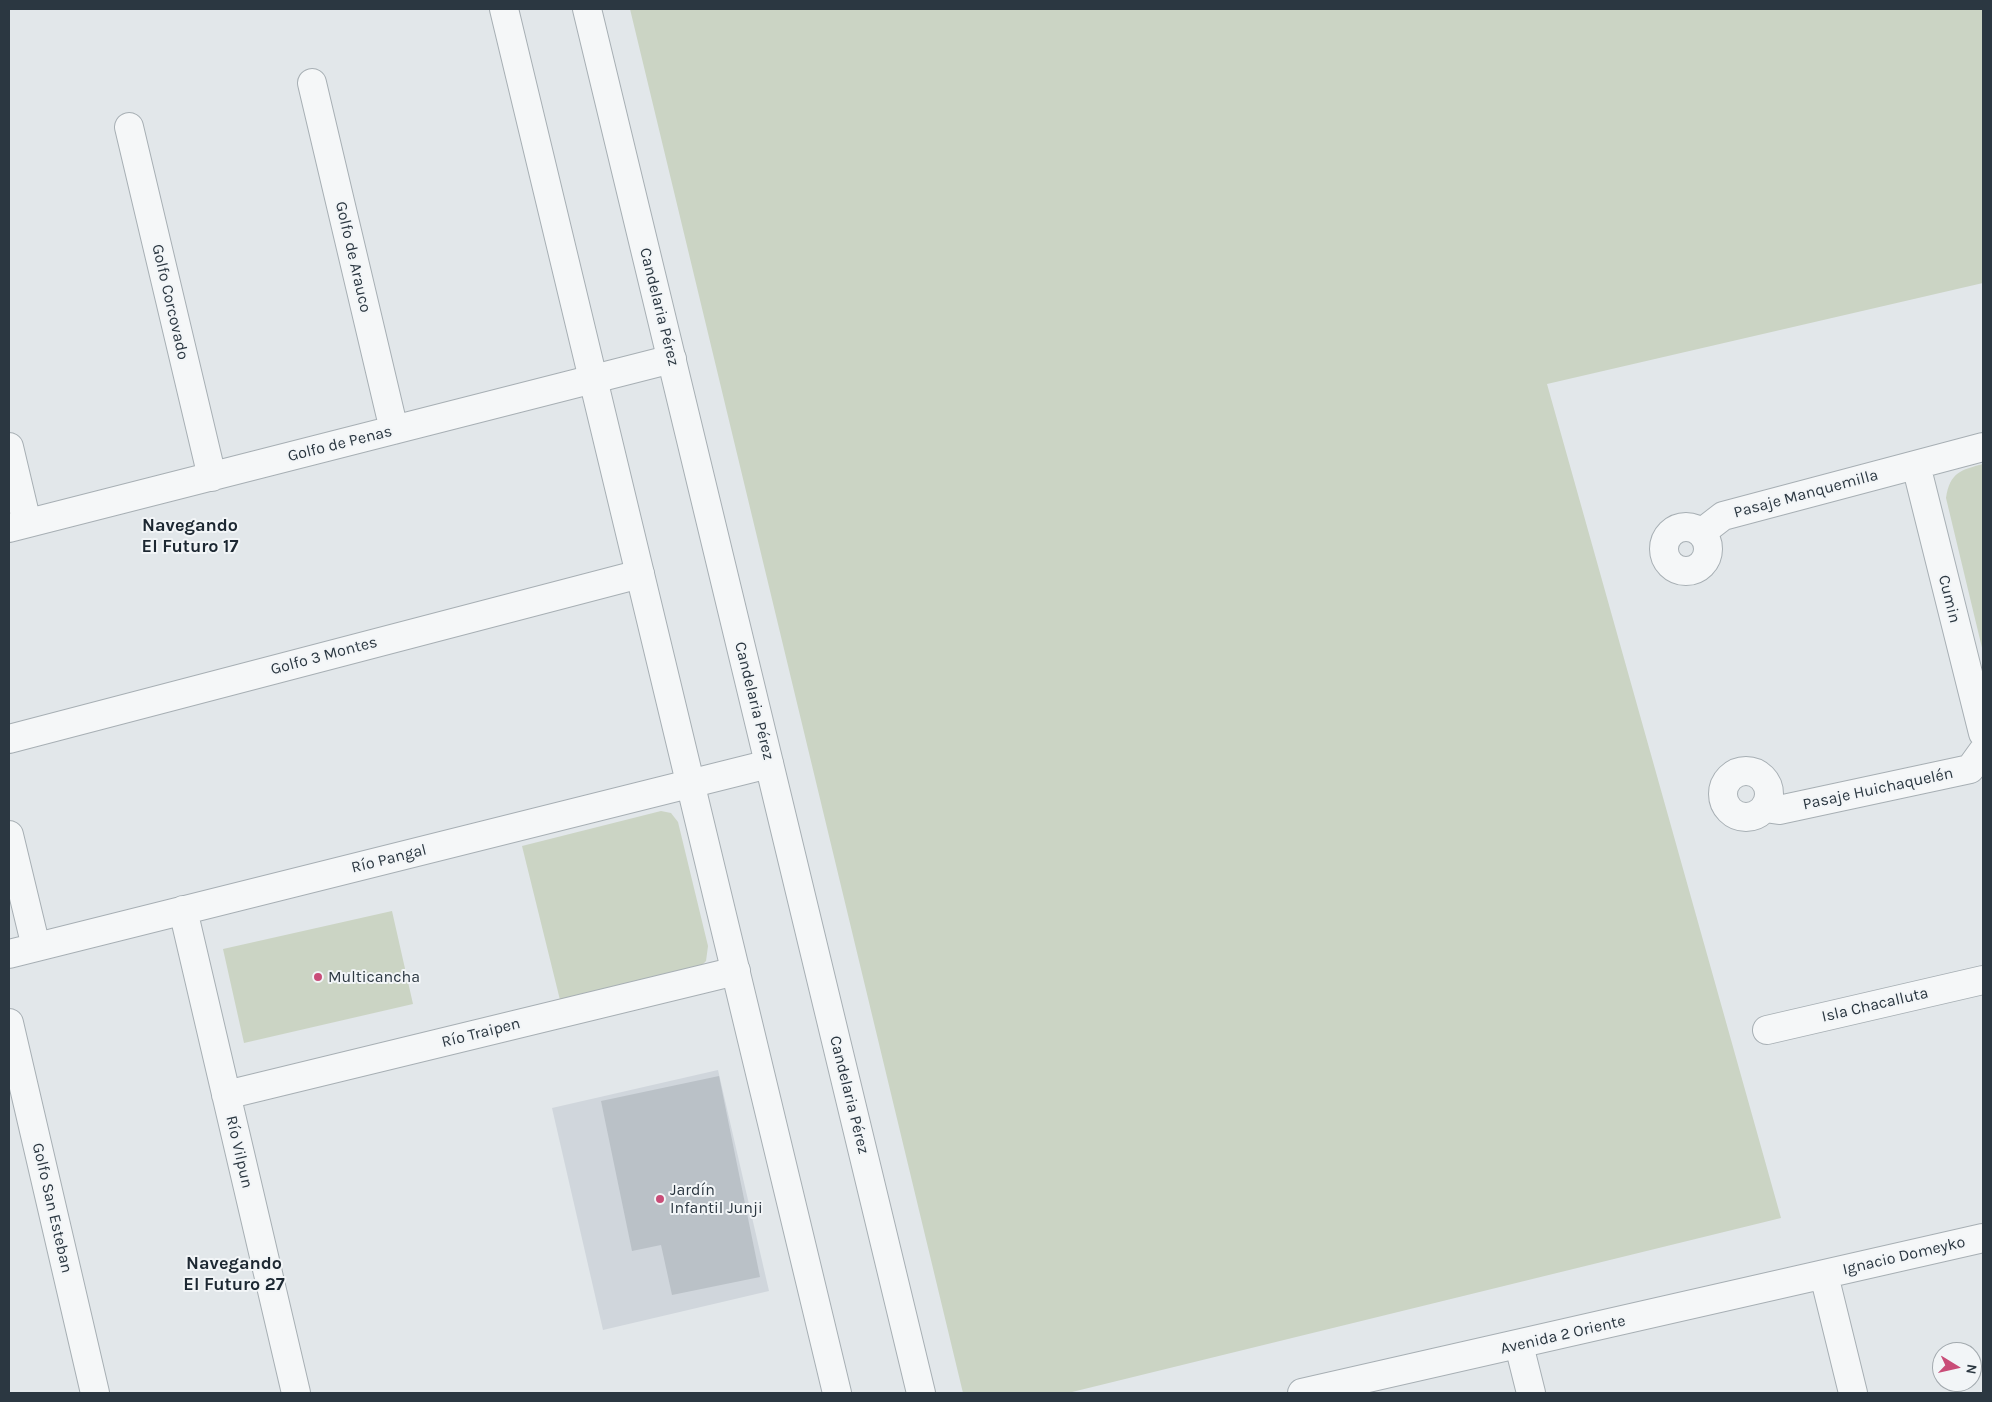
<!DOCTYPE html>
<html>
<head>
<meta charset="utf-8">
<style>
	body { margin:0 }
	#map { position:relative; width:1992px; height:1402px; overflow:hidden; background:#e2e7ea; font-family:Karla,sans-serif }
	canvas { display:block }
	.frame { position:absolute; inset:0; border:10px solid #2b3741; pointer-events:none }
	.north { position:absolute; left:1932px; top:1342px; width:50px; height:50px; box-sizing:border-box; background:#f2f5f7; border:1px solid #a2a9ae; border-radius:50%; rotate:99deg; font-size:14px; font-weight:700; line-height:20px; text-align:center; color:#2b3741 }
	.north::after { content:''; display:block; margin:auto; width:18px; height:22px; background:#c94d78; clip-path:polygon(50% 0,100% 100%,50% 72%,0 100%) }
</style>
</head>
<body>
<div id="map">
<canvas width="1992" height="1402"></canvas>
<div class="frame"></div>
<div class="north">N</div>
</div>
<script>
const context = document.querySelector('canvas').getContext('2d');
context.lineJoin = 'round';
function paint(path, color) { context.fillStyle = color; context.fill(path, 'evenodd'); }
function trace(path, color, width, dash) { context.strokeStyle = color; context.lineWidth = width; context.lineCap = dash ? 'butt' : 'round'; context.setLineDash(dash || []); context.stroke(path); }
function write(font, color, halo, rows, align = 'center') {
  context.font = font + ' Karla,sans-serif'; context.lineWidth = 4; context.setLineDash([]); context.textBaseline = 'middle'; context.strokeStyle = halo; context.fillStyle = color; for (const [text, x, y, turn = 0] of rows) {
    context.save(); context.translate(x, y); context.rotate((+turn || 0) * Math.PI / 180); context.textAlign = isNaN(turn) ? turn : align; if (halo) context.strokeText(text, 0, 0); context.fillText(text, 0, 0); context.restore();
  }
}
paint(new Path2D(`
	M718,1070l51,221 -166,39 -51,-222z`), '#d0d6dc');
paint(new Path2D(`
	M630,9h1353v274l-436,101 234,834 -713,175h-105z
	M1983,464v188l-37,-154c4,-26 15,-28 37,-34z
	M661,811l10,2 7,9 30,124 -2,15 -10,10 -135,33 -39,-158z
	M392,911l21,93 -169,39 -21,-94z`), '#cbd4c4');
paint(new Path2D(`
	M719,1076l41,201 -88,18 -11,-50 -29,6 -31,-150z`), '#bac1c7');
const minor = new Path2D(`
	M312,83l82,347
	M129,127l83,350
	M9,447l18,76
	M1916,465l67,268
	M1664 549a22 22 0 1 1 44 0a22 22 0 1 1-44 0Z
	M9,528l663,-169
	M1701,533l22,-17 260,-69
	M9,739l631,-165
	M1723 794a23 23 0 1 1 46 0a23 23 0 1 1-46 0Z
	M1765,808l14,2 191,-41 13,-18
	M9,835l27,112
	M183,910l113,483
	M9,954l760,-190
	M9,1023l86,370
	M1767,1030l216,-50
	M226,1095l510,-124
	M1824,1275l29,118
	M1519,1345l12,48
	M1302,1393l681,-155`);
const tertiary = new Path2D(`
	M504,9l333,1384
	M587,9l334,1384`);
trace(minor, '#a7afb4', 30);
trace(tertiary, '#a7afb4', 30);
trace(minor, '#f5f7f8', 28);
trace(tertiary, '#f5f7f8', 28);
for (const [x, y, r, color] of [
	[318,977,5,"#c94d78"],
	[660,1199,5,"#c94d78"]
]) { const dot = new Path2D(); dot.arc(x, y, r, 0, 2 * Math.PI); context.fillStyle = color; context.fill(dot); trace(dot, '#f2f5f7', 2); }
write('16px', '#2b3741', '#f2f5f7', [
	["Golfo de Arauco",353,257,77],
	["Golfo Corcovado",170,302,77],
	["Candelaria Pérez",659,307,76],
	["Golfo de Penas",340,444,-14],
	["Pasaje Manquemilla",1806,494,-15],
	["Cumin",1949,599,76],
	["Golfo 3 Montes",324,656,-15],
	["Candelaria Pérez",754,701,76],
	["Pasaje Huichaquelén",1878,789,-12],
	["Río Pangal",389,859,-14],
	["Isla Chacalluta",1875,1005,-13],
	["Río Traipen",481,1033,-14],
	["Candelaria Pérez",849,1095,76],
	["Río Vilpun",239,1152,77],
	["Golfo San Esteban",52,1208,77],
	["Ignacio Domeyko",1904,1256,-13],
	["Avenida 2 Oriente",1563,1335,-13]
]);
write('16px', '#2b3741', '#f2f5f7', [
	["Multicancha",328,977],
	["Jardín",670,1190],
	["Infantil Junji",670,1208]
], 'left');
write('bold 18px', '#1d2832', '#f2f5f7', [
	["Navegando",190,526],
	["El Futuro 17",190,547],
	["Navegando",234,1264],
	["El Futuro 27",234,1285]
]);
</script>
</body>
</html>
